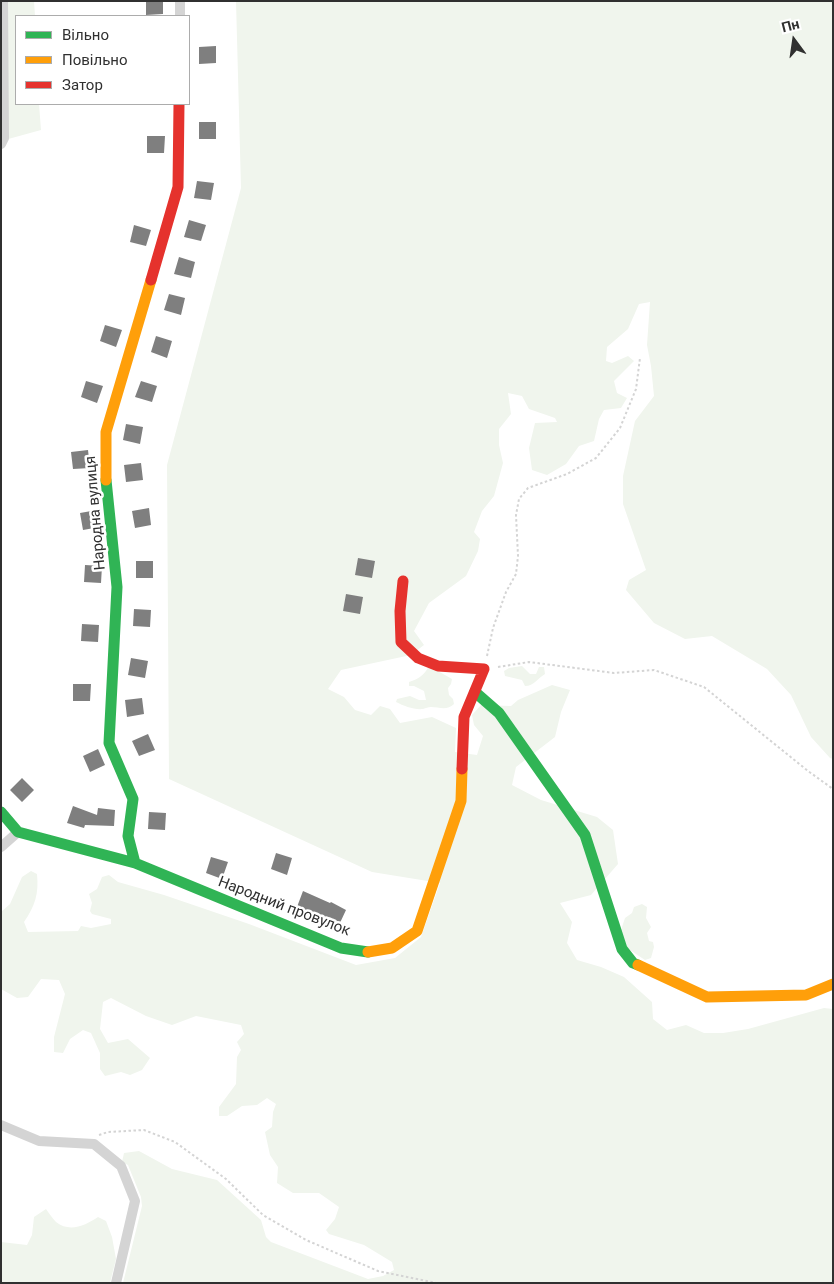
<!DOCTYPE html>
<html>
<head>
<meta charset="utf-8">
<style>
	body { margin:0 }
	#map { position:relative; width:834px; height:1284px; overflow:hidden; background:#fff; font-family:Roboto,sans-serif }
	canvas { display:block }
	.frame { position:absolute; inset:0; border:2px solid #303030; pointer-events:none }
	.legend { position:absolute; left:15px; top:15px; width:175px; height:90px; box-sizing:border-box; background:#fff; border:1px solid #acacac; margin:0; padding:6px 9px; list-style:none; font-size:15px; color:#303030 }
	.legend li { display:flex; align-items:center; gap:10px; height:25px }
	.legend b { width:25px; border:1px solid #acacac }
	.north { position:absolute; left:769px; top:15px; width:50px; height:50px; -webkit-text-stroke:4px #fff; paint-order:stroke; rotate:346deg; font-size:14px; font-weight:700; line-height:20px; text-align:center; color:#303030 }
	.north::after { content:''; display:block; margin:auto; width:18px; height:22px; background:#303030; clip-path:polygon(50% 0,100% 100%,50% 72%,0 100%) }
</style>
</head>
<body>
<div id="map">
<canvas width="834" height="1284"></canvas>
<div class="frame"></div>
<ul class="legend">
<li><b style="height:6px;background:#30b455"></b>Вільно</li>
<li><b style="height:6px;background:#ff9f0a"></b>Повільно</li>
<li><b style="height:6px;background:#e5322d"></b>Затор</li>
</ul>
<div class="north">Пн</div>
</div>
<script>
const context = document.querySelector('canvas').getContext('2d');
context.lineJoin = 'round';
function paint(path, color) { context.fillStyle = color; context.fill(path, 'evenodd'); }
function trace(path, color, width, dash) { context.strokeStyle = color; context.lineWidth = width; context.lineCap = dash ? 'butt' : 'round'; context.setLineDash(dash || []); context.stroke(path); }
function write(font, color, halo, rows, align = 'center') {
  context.font = font + ' Roboto,sans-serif'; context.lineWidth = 5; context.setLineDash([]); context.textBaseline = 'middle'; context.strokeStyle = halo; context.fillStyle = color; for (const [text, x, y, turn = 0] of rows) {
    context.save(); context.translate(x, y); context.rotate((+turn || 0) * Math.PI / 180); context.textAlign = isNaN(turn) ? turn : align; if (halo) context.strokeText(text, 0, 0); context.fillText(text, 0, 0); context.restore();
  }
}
paint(new Path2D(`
	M1,1h33l1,15h-19v88h23l2,26 -40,11z
	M236,1h597v758l-3,-1 -19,-21 -20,-42 -24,-26 -55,-33 -27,3 -31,-16 -28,-33 3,-10 17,-10 -23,-66v-28l12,-55 19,-25 -3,-30 -4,-21 3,-43 -11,2 -11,25 -21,18 -1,14 6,2 16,-7 6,5 -20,20 3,12 10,5 -6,10 -17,2 -5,9 -5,22 -15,5 -13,18 -19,11 -15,-5 -3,-22 6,-25 22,-1 -2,-4 -26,-9 -7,-13 -14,-3 3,21 -12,15v16l4,18 -9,33 -12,15 -8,21 6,7 -2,12 -12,25 -37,27 -15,28 10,14 -13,10 -70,15 -13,19 16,8 11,13 16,5 9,-9 10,3 10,14 32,-6 24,11 -1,24 22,3 6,-19 -9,-11 -2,-10 9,-10 30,1 7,-6 34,-15 18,5 -9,22 -6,25 -39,30 -4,18 29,15 56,17 16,13 5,34 -27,31 -31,8 12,19 -5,21 10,17 24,7 23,10 28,25 1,17 14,11 19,-5 18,8h19l25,-4 76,-21 9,1v274h-710l19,-77 -1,-9 -13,-32 -6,-3 2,-9 15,-2 33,18 45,11 44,40 5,17 5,5 97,37 15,-3 11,-6 -2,-8 -28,-17 -35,-11 -3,-4 9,-11 4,-12 -20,-14h-26l-16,-10 1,-16 -8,-12 -5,-23 7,-5 1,-15 3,-8 -9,-6 -10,7 -15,1 -15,10h-8v-9l17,-23 1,-27 4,-7 -4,-8 7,-8 -3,-9 -45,-9 -24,9 -26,-9 -35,-18 -8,4 -3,27 8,14 20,-4 22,19 -8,12 -12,5 -9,-3 -16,4 -5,-7v-16l-9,-20 -8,-3 -13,9 -7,14 -9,-1v-15l11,-43 -6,-14 -18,-1 -13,18 -11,1 -16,-9v-77l9,-8 12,-27 9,-6 6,3c2,20 -2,32 -13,48l4,10 50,-1 3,-5 10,2 20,-4v-5l-19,-5 -2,-3 2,-8 -3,-9 8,-5 5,-12 7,-2 9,7 46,13 85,29 107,41 39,-7 26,-21 19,-54 -68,-11 -203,-93 -2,-314 74,-277z
	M429,666l23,13 -1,5 -3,4 1,7 4,4 1,5c-7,7 -15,3 -23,3 -3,0 -5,1 -8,2 -9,1 -19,-3 -27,-7l1,-3 13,-3 9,4h7l-2,-9 -10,-5h-5v-4c10,-3 15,-7 20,-16z
	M522,666l8,8h6l3,-7h5l1,7c-7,4 -11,12 -20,12l-3,-6 -17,-4 -1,-5 5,-3z
	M642,904l5,3 -1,11 5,9 -4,6 2,8 4,1 1,5 -3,11 -6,2 -21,-14 -4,-13 5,-15 7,-5 2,-6z
	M46,1209c3,4 6,9 10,13 14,11 30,3 42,-5l8,4 6,16 4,22 -6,24h-109v-41l26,3 5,-10 2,-18z`), '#f0f5ed');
paint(new Path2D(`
	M146,1h17v13l-17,1z
	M216,46v17l-17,1v-17z
	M199,122h17v17h-17z
	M147,136h18l-1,17h-17z
	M197,181l17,2 -3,17 -17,-2z
	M189,220l17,5 -5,16 -17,-4z
	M134,225l17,5 -5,16 -16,-4z
	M179,257l16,5 -4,16 -17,-4z
	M169,294l16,4 -4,17 -17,-5z
	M105,325l17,5 -6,17 -16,-6z
	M156,336l16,5 -5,17 -16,-6z
	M86,381l17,5 -6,17 -16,-6z
	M141,381l16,5 -5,16 -17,-5z
	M126,424l17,3 -3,17 -17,-4z
	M88,450l2,18 -17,1 -2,-17z
	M141,463l2,17 -17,2 -2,-17z
	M149,508l2,17 -16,3 -3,-17z
	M97,510l3,17 -17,3 -3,-17z
	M358,558l17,3 -3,17 -17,-3z
	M136,561h17v17h-17z
	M85,565l17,1 -1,17 -17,-1z
	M346,594l17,3 -3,17 -17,-3z
	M134,609l17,1 -1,17 -17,-1z
	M82,624l17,1 -1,17 -17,-1z
	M131,658l17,3 -3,17 -17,-3z
	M73,684h18l-1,17h-17z
	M142,698l2,16 -17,3 -2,-17z
	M148,734l7,16 -16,6 -7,-15z
	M98,749l7,16 -15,7 -7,-16z
	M22,778l12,12 -12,12 -12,-12z
	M73,806l24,9 1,-7 17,2 -1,16 -29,-1 -1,3 -17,-5z
	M149,812l17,1 -1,17 -17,-1z
	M276,853l16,5 -5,17 -16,-6z
	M211,857l17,5 -6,17 -16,-6z
	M303,891l27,12 1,-1 15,8 -7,15 -26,-13 -1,2 -15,-7z`), '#7f7f7f');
trace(new Path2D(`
	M487,656l6,-28 13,-36 10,-18 2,-18 -2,-41 3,-16 9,-11 39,-14 29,-16 24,-30 16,-39 4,-31
	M498,667l31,-5 85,11 40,-3 50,17 104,84 25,18
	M99,1135l9,-3 36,-2 31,12 51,37 37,36 43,25 72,31 58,12`), '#d4d4d4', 2, [2.5, 2.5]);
trace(new Path2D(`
	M180,16v-15
	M1,144l3,-6 -1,-137
	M1,847l17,-15
	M1,1125l38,16 55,3 27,22 14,35 -19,82`), '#d4d4d4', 10);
trace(new Path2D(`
	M106,480l11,107 -8,156 24,56 -5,37 7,27
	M475,692l24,21 86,122 37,114 11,14 5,2
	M1,812l17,20 117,31 206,85 27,4`), '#30b455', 11);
trace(new Path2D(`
	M106,480v-48l45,-152
	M368,952l24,-4 25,-17 44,-130 1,-32
	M638,965l69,32 99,-2 27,-11`), '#ff9f0a', 11);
trace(new Path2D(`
	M151,280l27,-93 1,-83
	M403,581l-3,30 1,31 17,16 20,8 46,3 -20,48 -2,52`), '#e5322d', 11);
write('15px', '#303030', '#fff', [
	["Народна вулиця",96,513,-95],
	["Народний провулок",284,907,21]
]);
</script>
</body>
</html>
